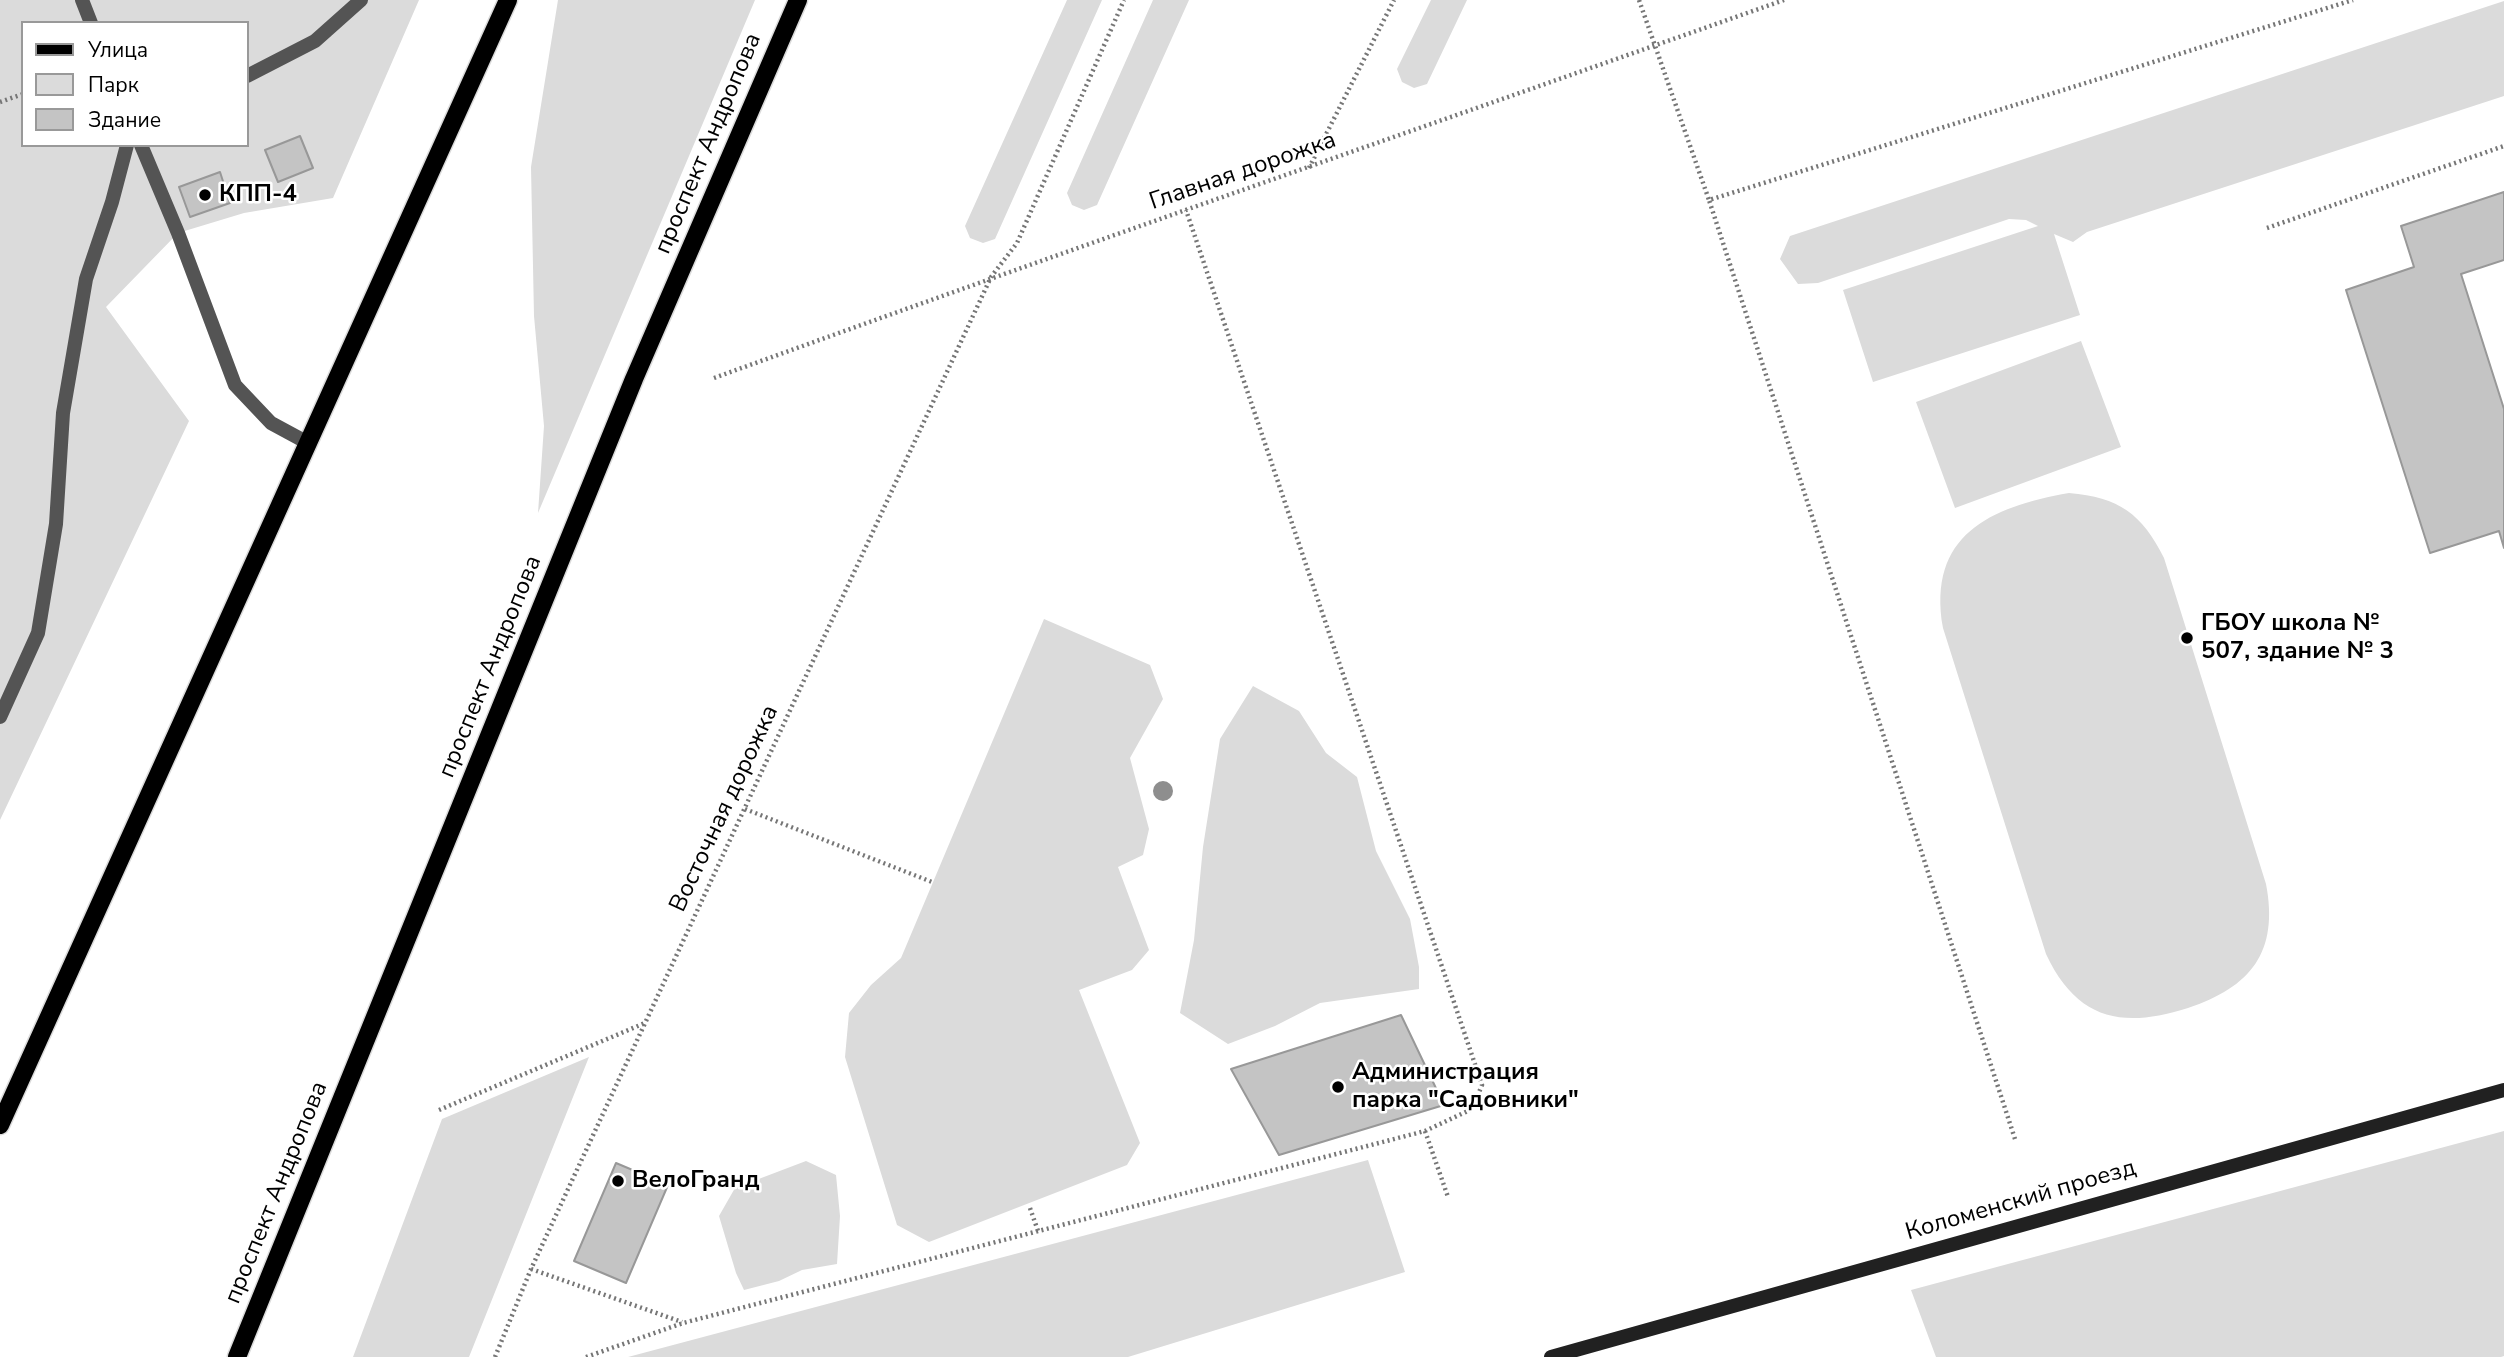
<!DOCTYPE html>
<html>
<head>
<meta charset="utf-8">
<style>
	body { margin:0 }
	#map { position:relative; width:2504px; height:1357px; overflow:hidden; background:#fff; font-family:"Nunito Sans",sans-serif }
	canvas { display:block }
	.legend { position:absolute; left:21px; top:21px; width:228px; height:126px; box-sizing:border-box; background:#fff; border:2px solid #999; margin:0; padding:9px 12px; list-style:none; font-size:21px; color:#000 }
	.legend li { display:flex; align-items:center; gap:14px; height:35px }
	.legend b { width:35px; border:2px solid #999 }
</style>
</head>
<body>
<div id="map">
<canvas width="2504" height="1357"></canvas>
<ul class="legend">
<li><b style="height:9px;background:#000"></b>Улица</li>
<li><b style="height:19px;background:#dbdbdb"></b>Парк</li>
<li><b style="height:19px;background:#c4c4c4"></b>Здание</li>
</ul>
</div>
<script>
const context = document.querySelector('canvas').getContext('2d');
context.lineJoin = 'round';
function paint(path, color) { context.fillStyle = color; context.fill(path, 'evenodd'); }
function trace(path, color, width, dash) { context.strokeStyle = color; context.lineWidth = width; context.lineCap = dash ? 'butt' : 'round'; context.setLineDash(dash || []); context.stroke(path); }
function write(font, color, halo, rows, align = 'center') {
  context.font = font + ' "Nunito Sans",sans-serif'; context.lineWidth = 5; context.setLineDash([]); context.textBaseline = 'middle'; context.strokeStyle = halo; context.fillStyle = color; for (const [text, x, y, turn = 0] of rows) {
    context.save(); context.translate(x, y); context.rotate((+turn || 0) * Math.PI / 180); context.textAlign = isNaN(turn) ? turn : align; if (halo) context.strokeText(text, 0, 0); context.fillText(text, 0, 0); context.restore();
  }
}
paint(new Path2D(`
	M0,0h419l-86,198 -89,15 -66,20 -72,74 83,114 -189,399zM23,23h224v122h-224z
	M558,0h197l-217,513 6,-87 -10,-110 -3,-149z
	M1067,0h35l-107,239 -12,4 -13,-5 -5,-12z
	M1153,0h36l-92,205 -13,5 -12,-5 -5,-12z
	M1431,0h36l-40,84 -13,4 -12,-6 -5,-13z
	M2504,1v95l-417,136 -14,10 -19,-8 26,81 -207,67 -30,-92 195,-64 -12,-6 -17,-1 -191,64 -20,1 -18,-25 10,-23z
	M2081,341l40,106 -166,61 -39,-106z
	M2069,493c50,4 73,21 95,65l102,326c13,68 -15,103 -78,124 -66,21 -111,12 -142,-54l-103,-326c-16,-93 47,-121 126,-135z
	M1044,619l106,46 13,34 -33,59 19,71 -6,26 -25,12 31,83 -17,20 -53,20 61,153 -13,22 -198,77 -32,-17 -52,-168 4,-44 22,-28 30,-27z
	M1253,686l46,25 27,42 31,24 19,74 34,68 9,48v22l-99,14 -45,23 -47,18 -48,-31 14,-73 9,-93 17,-108z
	M589,1057l-120,300h-116l89,-238z
	M2504,1131v225l-3,1h-565l-25,-67z
	M1368,1160l37,112 -277,85h-500z
	M806,1161l30,14 4,41 -3,48 -35,6 -23,11 -35,9 -8,-17 -17,-57 16,-28z`), '#dbdbdb');
const building = new Path2D(`
	M300,136l13,32 -35,14 -13,-32z
	M220,172l10,31 -40,14 -11,-30z
	M2504,192v68l-43,14 43,135v139l-5,-17 -69,22 -84,-263 68,-23 -13,-41z
	M1401,1015l43,90 -165,50 -48,-86z
	M616,1163l52,22 -42,98 -52,-22z`);
paint(building, '#c4c4c4');
trace(building, '#989898', 2);
const primary = new Path2D(`
	M0,1125l508,-1125
	M237,1357l397,-978 164,-379`);
trace(primary, '#dbdbdb', 21);
trace(new Path2D(`
	M1639,0l70,200
	M0,102l23,-8
	M1309,168l85,-168
	M2267,228l237,-82
	M714,378c356,-129 713,-252 1070,-378
	M745,809l187,73
	M439,1110l206,-87
	M1425,1131l23,66
	M2015,1139l-306,-939 644,-200
	M1030,1208l8,23
	M531,1269l151,53
	M495,1357l36,-88 460,-992 26,-34 107,-243
	M586,1357l97,-34 742,-192 47,-22 10,-24 -296,-875`), '#767676', 4.5, [2, 3.5]);
trace(new Path2D(`
	M82,0l9,23
	M247,76l68,-35 46,-41
	M141,145l37,88 57,152 36,38 37,20
	M0,717l38,-84 18,-109 7,-111 23,-134 26,-77 15,-57`), '#545454', 14);
trace(new Path2D(`
	M1551,1357l953,-267`), '#212121', 14);
trace(primary, '#000', 18);
context.fillStyle = '#8e8e8e';
for (const [x, y] of [
	[1163,791]
]) { context.beginPath(); context.arc(x, y, 10, 0, 2 * Math.PI); context.fill(); }
for (const [x, y, r, color] of [
	[205,195,7,"#000"],
	[2187,638,7,"#000"],
	[1338,1087,7,"#000"],
	[618,1181,7,"#000"]
]) { const dot = new Path2D(); dot.arc(x, y, r, 0, 2 * Math.PI); context.fillStyle = color; context.fill(dot); trace(dot, '#fff', 2.5); }
write('24px', '#000', '#fff', [
	["проспект Андропова",709,144,-67],
	["Главная дорожка",1243,172,-19],
	["проспект Андропова",491,667,-68],
	["Восточная дорожка",725,809,-65],
	["проспект Андропова",277,1193,-68],
	["Коломенский проезд",2021,1201,-16]
]);
write('bold 24px', '#000', '#fff', [
	["КПП-4",219,195],
	["ГБОУ школа №",2201,624],
	["507, здание № 3",2201,652],
	["Администрация",1352,1073],
	["парка \"Садовники\"",1352,1101],
	["ВелоГранд",632,1181]
], 'left');
</script>
</body>
</html>
